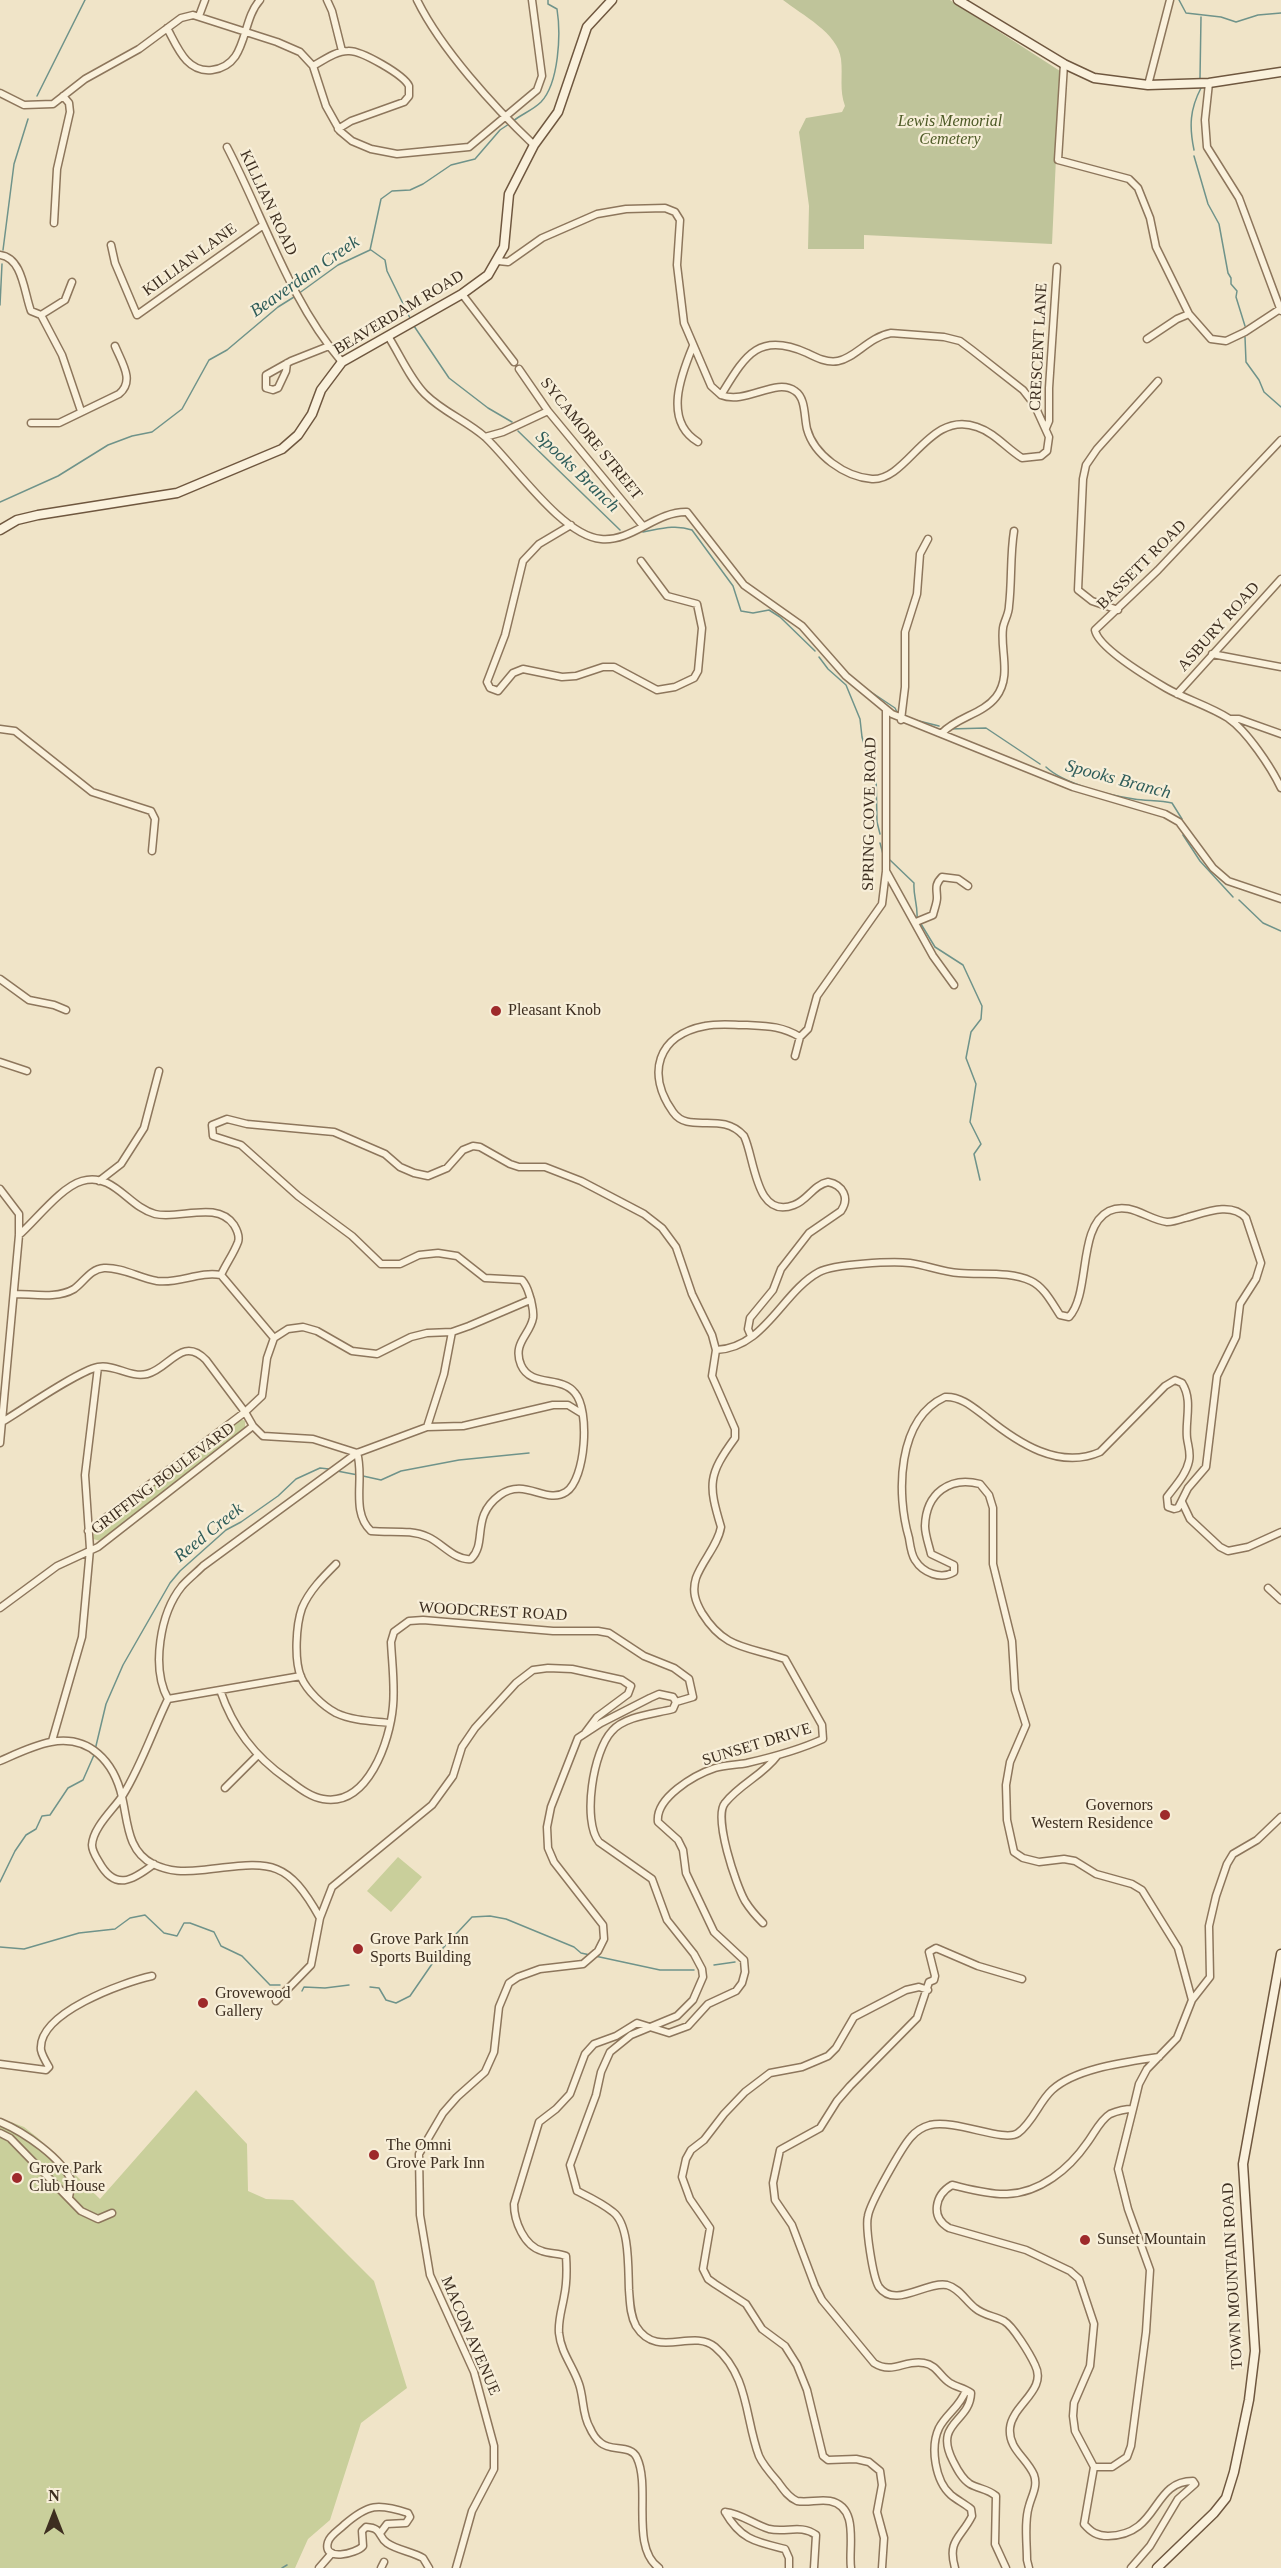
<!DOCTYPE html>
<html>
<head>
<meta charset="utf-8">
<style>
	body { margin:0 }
	#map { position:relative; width:1281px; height:2568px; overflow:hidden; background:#f0e4c8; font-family:"Times New Roman",serif }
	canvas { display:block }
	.north { position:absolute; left:24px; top:2484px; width:60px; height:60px; -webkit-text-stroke:4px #f7eed8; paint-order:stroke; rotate:0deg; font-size:16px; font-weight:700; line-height:24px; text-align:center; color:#3d2e20 }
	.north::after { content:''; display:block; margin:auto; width:21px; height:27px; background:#3d2e20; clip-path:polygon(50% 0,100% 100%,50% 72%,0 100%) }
</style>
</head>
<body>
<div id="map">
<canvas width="1281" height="2568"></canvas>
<div class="north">N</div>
</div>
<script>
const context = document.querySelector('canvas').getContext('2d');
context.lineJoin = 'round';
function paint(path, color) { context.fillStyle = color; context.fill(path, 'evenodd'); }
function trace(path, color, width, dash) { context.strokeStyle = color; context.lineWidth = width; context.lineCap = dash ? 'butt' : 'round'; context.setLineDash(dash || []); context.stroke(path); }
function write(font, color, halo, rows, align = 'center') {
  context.font = font + ' "Times New Roman",serif'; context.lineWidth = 4.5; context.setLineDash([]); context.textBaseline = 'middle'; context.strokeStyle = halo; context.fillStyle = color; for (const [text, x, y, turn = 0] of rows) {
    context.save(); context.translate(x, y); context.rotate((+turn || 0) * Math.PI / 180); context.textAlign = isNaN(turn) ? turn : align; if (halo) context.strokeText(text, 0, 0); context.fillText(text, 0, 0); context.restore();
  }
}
paint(new Path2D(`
	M241,1419l4,2v9l-144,111 -8,-2 1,-8 143,-111z
	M398,1857l24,20 -31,35 -24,-21z
	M196,2090l51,54 1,47 18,8 27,1 81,81 33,107 -46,35 -31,97 -22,19 -13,29h-295v-450l24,9 14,11 62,61z`), '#c9cf9b');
paint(new Path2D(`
	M783,0h167l110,71 -8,173 -188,-9v14h-56l1,-43 -10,-74 7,-14 36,-6 3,-6c-6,-16 -2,-30 -4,-47 -3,-26 -39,-44 -58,-59z`), '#bfc49a');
trace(new Path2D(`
	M1179,0l7,13 35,4 15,5 22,-7 23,-2
	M1200,78l1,-61
	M37,96l48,-96
	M513,121c9,-7 20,-11 28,-19 18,-19 20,-68 16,-93l-9,-5v-4
	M1194,150c-5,-24 -4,-41 7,-62
	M1194,156l14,48 11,20 9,49 3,5v6l6,7 -1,6 9,29
	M3,250l11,-86 14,-45
	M371,250l14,10 2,11 23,47
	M298,294l40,-29 32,-15 11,-51 11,-8 18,-1 13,-6 28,-19 24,-6 25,-29 9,-6
	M0,305l2,-41
	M414,326l35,52 39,30 24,14
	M1245,337l1,25 13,18 5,12 17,15
	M518,431l102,99
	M0,502l58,-26 50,-31 24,-9 20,-4 30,-23 27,-49 18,-10 51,-43 16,-10
	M643,532c17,-3 32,-8 49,-2l41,56 8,25 12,2 16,-3 11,7 35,34
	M819,657l9,12 18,16 14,34 2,18 3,11 9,11 2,13 1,50 3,12
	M862,686l33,22 3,6
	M911,719l28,7
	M949,729l37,-1 54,36
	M1046,767c18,17 63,28 88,32 13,2 26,1 38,4l10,16
	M1183,835l17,26 33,36
	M880,843l3,11
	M890,860l24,23c-1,13 4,22 3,35
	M1239,900l24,23 18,8
	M921,924l14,23 28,18 19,41 -1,13 -10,13 -5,26 10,26 -6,38 11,22 -7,10 6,26
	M337,1471l21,4
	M363,1476l18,4 20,-9 58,-11 70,-7
	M95,1750l11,-46 17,-39 47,-82 10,-12 46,-41 15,-8 37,-26 18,-17 24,-11 9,1
	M0,1882l15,-31 11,-16 10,-6 6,-13 8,-1 18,-27 15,-8 11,-25
	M0,1947l24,2 55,-16 36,-4 15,-11 15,-3 19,18 13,3 7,-13h6l24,9 7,14 21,10 28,29h10
	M595,1956l65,14h34
	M714,1965l21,-3
	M370,1987l9,1 7,12 10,3 14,-7 33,-48 29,-31 18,-1 16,3 68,28 7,6 9,2
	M302,1991l2,-4 21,1 24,-3
	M282,2568l5,-3`), '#6f938a', 1.5);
const street = new Path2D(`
	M327,0l5,11 10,40
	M417,0c24,49 77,107 117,145
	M199,16l6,-16
	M167,28c10,18 19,45 45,42 37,-5 28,-48 48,-70
	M1064,64l-6,96 71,19 9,9 12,30 6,29 33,67 22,25 15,2 19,-9 35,-23
	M313,66c11,-6 23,-15 35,-15 13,-1 56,24 61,35v10l-5,6 -53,19 -13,8
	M1209,83l-4,37 2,27 32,51 42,113
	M1148,85l22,-85
	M0,93l24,12 29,-1 32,-25 54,-30 42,-31 12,-3 84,27 23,10 13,14 13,40 14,25 12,10 19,8 26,5 72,-7 68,-57 5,-14 -10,-76
	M227,147c37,71 62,153 115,215
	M54,223l3,-54 13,-57 -1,-9 -6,-7
	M111,245l4,18 22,52 125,-89
	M0,255c23,3 24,38 31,56l10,4 24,-15 7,-18
	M498,261l10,1 34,-24 55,-24 29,-5 39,-1 10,4 5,8 -3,45 7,58 27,63 10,9
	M462,294l52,68
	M41,315l21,40 19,56
	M891,333l53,4 16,4 12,9 51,40 11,14 15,33 -2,14 -6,5 -19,2c-16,-10 -27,-25 -45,-31 -48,-18 -69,54 -105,52 -27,-2 -58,-24 -65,-50 -3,-12 -1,-31 -12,-38 -19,-14 -49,14 -74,4 24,-39 37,-64 86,-42 10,5 20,10 31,8 17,-3 31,-24 53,-28z
	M388,336c12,19 22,43 37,58 18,18 42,27 60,43 28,26 77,99 116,102 31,3 55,-28 86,-27l57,73 58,41 44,50 46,38 181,73 92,27 14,8 34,46 15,13 53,18
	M1147,339l30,-20 12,-5
	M693,346c-12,29 -30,75 5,96
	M287,363l-1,8 -8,17 -5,2 -7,-2v-13l25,-14 38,-15
	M519,369l29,42 95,115
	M31,423h28l60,-29c16,-13 3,-31 -4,-48
	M1046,428l3,-7v-33l8,-121
	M485,437l18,-5 45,-21
	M1281,440l-123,130 -63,60c3,18 54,48 71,58 19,11 43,18 62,30 19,13 43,49 53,70
	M571,525l-32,19 -16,17 -18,74 -18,47 3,6 8,3 15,-18 10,-4 39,8 14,-1 27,-9h11l43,23 18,-3 19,-9 4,-7 4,-43 -5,-24 -30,-8 -26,-35
	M1118,610l-26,-9 -14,-11 5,-111 3,-14 11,-16 61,-68
	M1212,654l69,13
	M1177,694l104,-115
	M1230,719h9l42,15
	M901,720l4,-33v-55l12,-38 3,-40 8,-15
	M0,729l15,2 77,61 59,19 4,8 -3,32
	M942,733c15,-16 41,-19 54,-36 16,-21 4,-46 7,-69 1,-7 6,-14 6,-22 3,-25 1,-50 5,-75
	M886,871l47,85 21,29
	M916,922l17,-7c1,-5 4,-12 4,-17 0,-9 -3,-13 5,-21l16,2 10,7
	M0,979l29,21 25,5 12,5
	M800,1037l8,-8 9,-33 65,-92 4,-33v-161
	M0,1062l27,9
	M99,1181l22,-17 23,-36 15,-57
	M0,1189l19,25v21l-19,208
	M19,1235c17,-15 42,-48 63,-54 32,-9 46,26 73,33 24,6 62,-14 79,11 3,5 6,11 4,17 -4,11 -12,22 -17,33
	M15,1294c18,0 42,5 59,-5 10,-7 16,-20 30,-21 18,-1 35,10 53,13 22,3 42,-10 64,-6l53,63
	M751,1336l-3,-7 2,-11 23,-28 8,-21 28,-36 32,-22c9,-13 2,-26 -13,-29 -15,3 -20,18 -34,23 -39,15 -39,-47 -50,-69 -23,-26 -55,-1 -71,-24 -27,-38 -16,-77 32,-86 14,-3 28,-1 42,-1 20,1 35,1 53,12l-5,19
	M716,1350c49,-2 66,-58 103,-78 15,-8 73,-11 91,-9 16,2 32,9 49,10 23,2 51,-2 72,8 13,6 21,22 29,34l9,2c22,-24 8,-90 40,-106 21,-10 39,9 58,11 6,0 12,-2 18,-4 19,-5 46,-17 61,0l15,45 -5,16 -16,25 -4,33 -19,39 -11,91 -18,21 -10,20 -4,1 -6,-2 -1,-10c8,-11 19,-22 22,-36 2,-8 -1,-15 -2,-23 -2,-18 6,-38 -5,-55l-7,-3 -10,6 -65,66c-41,18 -82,-9 -114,-35 -12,-9 -25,-21 -41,-20 -48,22 -49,97 -36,141 1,6 2,16 6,22 8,13 26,20 39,12v-7l-23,-11c-2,-9 -6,-19 -6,-28 1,-33 25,-50 55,-42l9,11 4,13v56l19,77 3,49 11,35 -16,37 -4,23 1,35 7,32 9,6 16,4 25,-3 11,2 21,13 36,10 10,6 36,58 14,52
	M2,1422c20,-12 76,-51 96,-55 17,-3 32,11 49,7 22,-5 35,-39 59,-14l39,52 8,14 10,10 50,3 44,14 70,-26 36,-1 90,-21h15l13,8
	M427,1427l17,-53 8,-42
	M1182,1502l8,17 30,28 8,4 20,-4 33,-15
	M88,1531l157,-119 17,-16 5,-38 7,-20 14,-9 15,-2 14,4 35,20 25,3 34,-17 16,-4 25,-1 17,-6 61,-26
	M336,1564c-13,13 -27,27 -34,44 -6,17 -8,52 -1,69 6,14 22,29 35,36 17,8 37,8 54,10
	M1268,1588l13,12
	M0,1608l57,-42 41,-19 155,-121
	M220,1690c13,38 34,66 67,89 11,8 23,18 36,20 45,8 67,-58 70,-93 2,-21 -1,-43 -2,-64l3,-10 15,-11 14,-1 130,11h45l11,2 35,23 30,12 15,11 4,18 -17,5
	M168,1699l133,-23
	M676,1702l-3,7c-19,5 -48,7 -61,22 -19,20 -30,90 -13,111l53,37 15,41 27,34 8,15 1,8 -10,23 -16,16 -46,19 -21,17 -9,20 -5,23 -26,70 7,26c12,6 25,12 36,21 17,13 15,57 16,78 1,12 1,25 7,36 21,34 56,2 79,21 34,29 30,72 44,109 4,9 12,18 19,26 5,7 10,15 19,19 11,2 22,-2 33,0 30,6 18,47 21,67
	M52,1741l30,-104 8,-88 -5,-74 13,-108
	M0,1761c16,-7 34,-16 51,-19 39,-7 63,20 71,55 6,25 5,54 31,67 17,8 31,8 49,6 66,-7 83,-15 118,48
	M225,1788l32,-32
	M154,1864c-22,17 -39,27 -55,-2 -3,-5 -7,-11 -7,-17 1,-18 22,-36 31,-50 18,-29 30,-65 45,-96 -17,-31 -8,-86 14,-113 6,-7 14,-13 21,-20l154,-113c8,25 -7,58 14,78 20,2 39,-2 57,6 14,6 27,24 43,22 17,-17 -1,-42 29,-64 25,-18 46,10 66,-3 20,-13 24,-82 9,-99 -14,-18 -44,-5 -54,-28 -9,-22 9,-30 12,-47 1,-7 -1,-12 -2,-18 -3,-9 -3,-13 -9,-20l-37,-2 -28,-22 -19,-3 -19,2 -19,9h-19l-29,-28 -54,-40 -57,-51 -28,-9 -1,-11 15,-6 20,5 87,8 51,22 15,13 14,6 14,3 19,-8 16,-18 10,-4 7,1 30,17 9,3h26l36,14 63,33 18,14 14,19 16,47 20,41 4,15 -4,26 23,53v9c-27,37 -27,46 -14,89 -3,18 -19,34 -25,51 -4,13 -1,23 6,35 23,37 45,33 83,46l37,66 1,14c-24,11 -50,18 -76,24 -10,2 -22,2 -32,5 -21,7 -60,30 -57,54l20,18 5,10 3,23 28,59 30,28 1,12 -3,11 -6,8 -28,13 -20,22 -19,7 -32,-10 -21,13 -22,8 -9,10 -15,40 -14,15 -17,13 -25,82c0,17 10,42 28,47 8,3 16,2 24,5 1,14 1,27 -2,41 -2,12 -6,23 -5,36 2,20 14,33 20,51 5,14 3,31 11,44 2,5 7,12 11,15 10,9 30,1 36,15 14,30 -7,89 22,110
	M763,1923c-7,-7 -13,-14 -18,-22 -9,-16 -32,-84 -20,-98 15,-19 38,-28 52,-47
	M276,2001l35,-36 9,-47 12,-31 100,-82 21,-29 9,-29 13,-19 41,-45 17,-13 15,-2 24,1 50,11 9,6 -3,8 -31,23 -12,16
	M0,2064l46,6 3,-3c-3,-5 -7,-12 -8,-17 -4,-37 83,-68 111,-74
	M0,2122c24,10 62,36 72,60l-3,15
	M0,2133l10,5 71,73 17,8 14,-6
	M1094,2467h18l15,-10 4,-11 15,-114 4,-62 -22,-61 -10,-40 15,-60
	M725,2512c17,2 28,12 44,17 17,4 32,-5 47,6l-2,33
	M725,2512c16,28 31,30 60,37l4,9v10
	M381,2532l6,-8 19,-1 4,-6 -2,-4c-30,-10 -40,-9 -64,12 -5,5 -14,10 -16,17 -6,20 28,12 35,4l-1,-15 4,-4c17,1 11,9 21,16 10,7 26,9 36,15l6,10
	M319,2568l13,-15
	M381,2568l3,-6
	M456,2568l16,-57 22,-42v-23l-20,-74 -44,-97 -10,-60 -1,-61 24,-41 14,-16 28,-25 9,-20 5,-45 10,-24 9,-6 22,-8 43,-5 15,-13 6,-12 -1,-14 -49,-63 -6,-14 -1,-21 4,-20 27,-69 23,-15 49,-25 9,-4 14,3 3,5
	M882,2568l2,-30 -7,-26 5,-27 -2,-14 -11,-9 -13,-3 -28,1 -5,-4 -16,-66 -10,-25 -12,-19 -23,-17 -16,-25 -31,-20 -7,-5 -5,-10 7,-41 -20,-29 -8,-22 4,-18 5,-9 13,-10 20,-26 21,-22 25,-19 32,-6 26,-11 8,-8 18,-31 52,-27 13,-3 9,3
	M955,2568c-8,-28 6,-30 17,-52l-1,-7c-6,-5 -14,-9 -20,-14 -16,-14 -21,-48 -12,-67 8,-15 21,-21 27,-38
	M1006,2568l-11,-24 1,-48c-8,-7 -17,-7 -26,-12 -8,-5 -13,-15 -17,-23 -20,-39 17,-38 18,-68 -7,-5 -15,-6 -21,-10 -10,-6 -13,-18 -26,-20 -19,-4 -31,12 -50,0l-52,-63 -7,-14 -23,-61 -17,-25 -2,-17 7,-33 40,-22 17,-27 13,-15 67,-68 12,-36 5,-2 1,-4 -6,-24 7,-4 42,18 44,13
	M1029,2568l-2,-8c0,-17 -3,-38 2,-54 3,-11 9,-20 5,-31 -7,-17 -26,-26 -24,-47 2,-23 38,-38 25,-63 -5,-11 -22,-39 -31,-44 -10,-5 -21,-6 -29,-13 -9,-7 -16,-20 -28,-23 -21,-4 -52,24 -68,2 -6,-9 -14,-60 -11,-71 2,-13 34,-69 43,-79 5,-6 12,-10 19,-12 26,-6 74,18 88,8 15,-11 21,-31 34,-43 24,-22 75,-28 107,-33
	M1131,2568l19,-22 28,-47 17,-15 -2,-3c-42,0 -33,54 -85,55 -11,0 -17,-4 -24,-12l10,-57 -19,-36 -2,-15 1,-13 16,-37 4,-42 -15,-45 -9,-8 -44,-21 -77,-22c-19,-11 -14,-33 3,-43 17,4 38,10 55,9 33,-1 62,-25 80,-51 7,-9 13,-23 23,-29 7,-3 15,-5 23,-5l6,-25 8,-15 30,-31 15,-38 18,-23 -1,-51 7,-30 11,-32 6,-10 24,-14 24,-23`);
const secondary = new Path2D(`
	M958,0l106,64 30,14 54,7 61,-2 72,-11
	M0,530l17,-10 21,-5 139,-22 105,-44 16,-14 14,-21 9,-24 21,-28 120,-68 26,-19 16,-28 5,-53 25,-49 24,-33 29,-85 25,-27
	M1157,2568l57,-55 12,-15 8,-26 15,-72 6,-49 -12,-187 38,-210`);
trace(street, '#8d765c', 9);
trace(secondary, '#6f573f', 11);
trace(street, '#faf1dc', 6);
trace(secondary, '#faf1dc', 8);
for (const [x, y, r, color] of [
	[496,1011,6,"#9e2a2b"],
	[1165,1815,6,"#9e2a2b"],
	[358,1949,6,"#9e2a2b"],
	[203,2003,6,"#9e2a2b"],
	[374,2155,6,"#9e2a2b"],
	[17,2178,6,"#9e2a2b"],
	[1085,2240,6,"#9e2a2b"]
]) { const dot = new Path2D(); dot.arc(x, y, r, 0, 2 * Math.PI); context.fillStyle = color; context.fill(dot); trace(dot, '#f7eed8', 2); }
write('italic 16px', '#4d5a26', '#f7eed8', [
	["Lewis Memorial",950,122],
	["Cemetery",950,140]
]);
write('16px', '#3d2e20', '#f7eed8', [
	["KILLIAN ROAD",268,203,65],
	["KILLIAN LANE",190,260,-36],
	["BEAVERDAM ROAD",399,313,-31],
	["CRESCENT LANE",1039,347,-87],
	["SYCAMORE STREET",591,439,51],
	["BASSETT ROAD",1142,565,-45],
	["ASBURY ROAD",1219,627,-48],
	["SPRING COVE ROAD",870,814,-89],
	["GRIFFING BOULEVARD",163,1479,-37],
	["WOODCREST ROAD",493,1612,3],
	["SUNSET DRIVE",757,1745,-17],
	["TOWN MOUNTAIN ROAD",1233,2276,-93],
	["MACON AVENUE",470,2336,67]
]);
write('16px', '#3d2e20', '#f7eed8', [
	["Pleasant Knob",508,1011],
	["Governors",1153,1806,"right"],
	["Western Residence",1153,1824,"right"],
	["Grove Park Inn",370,1940],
	["Sports Building",370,1958],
	["Grovewood",215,1994],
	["Gallery",215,2012],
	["The Omni",386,2146],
	["Grove Park Inn",386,2164],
	["Grove Park",29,2169],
	["Club House",29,2187],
	["Sunset Mountain",1097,2240]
], 'left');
write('italic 18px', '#2f5d5a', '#f7eed8', [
	["Beaverdam Creek",305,277,-35],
	["Spooks Branch",577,472,44],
	["Spooks Branch",1118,780,15],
	["Reed Creek",209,1533,-39]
]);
</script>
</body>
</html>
